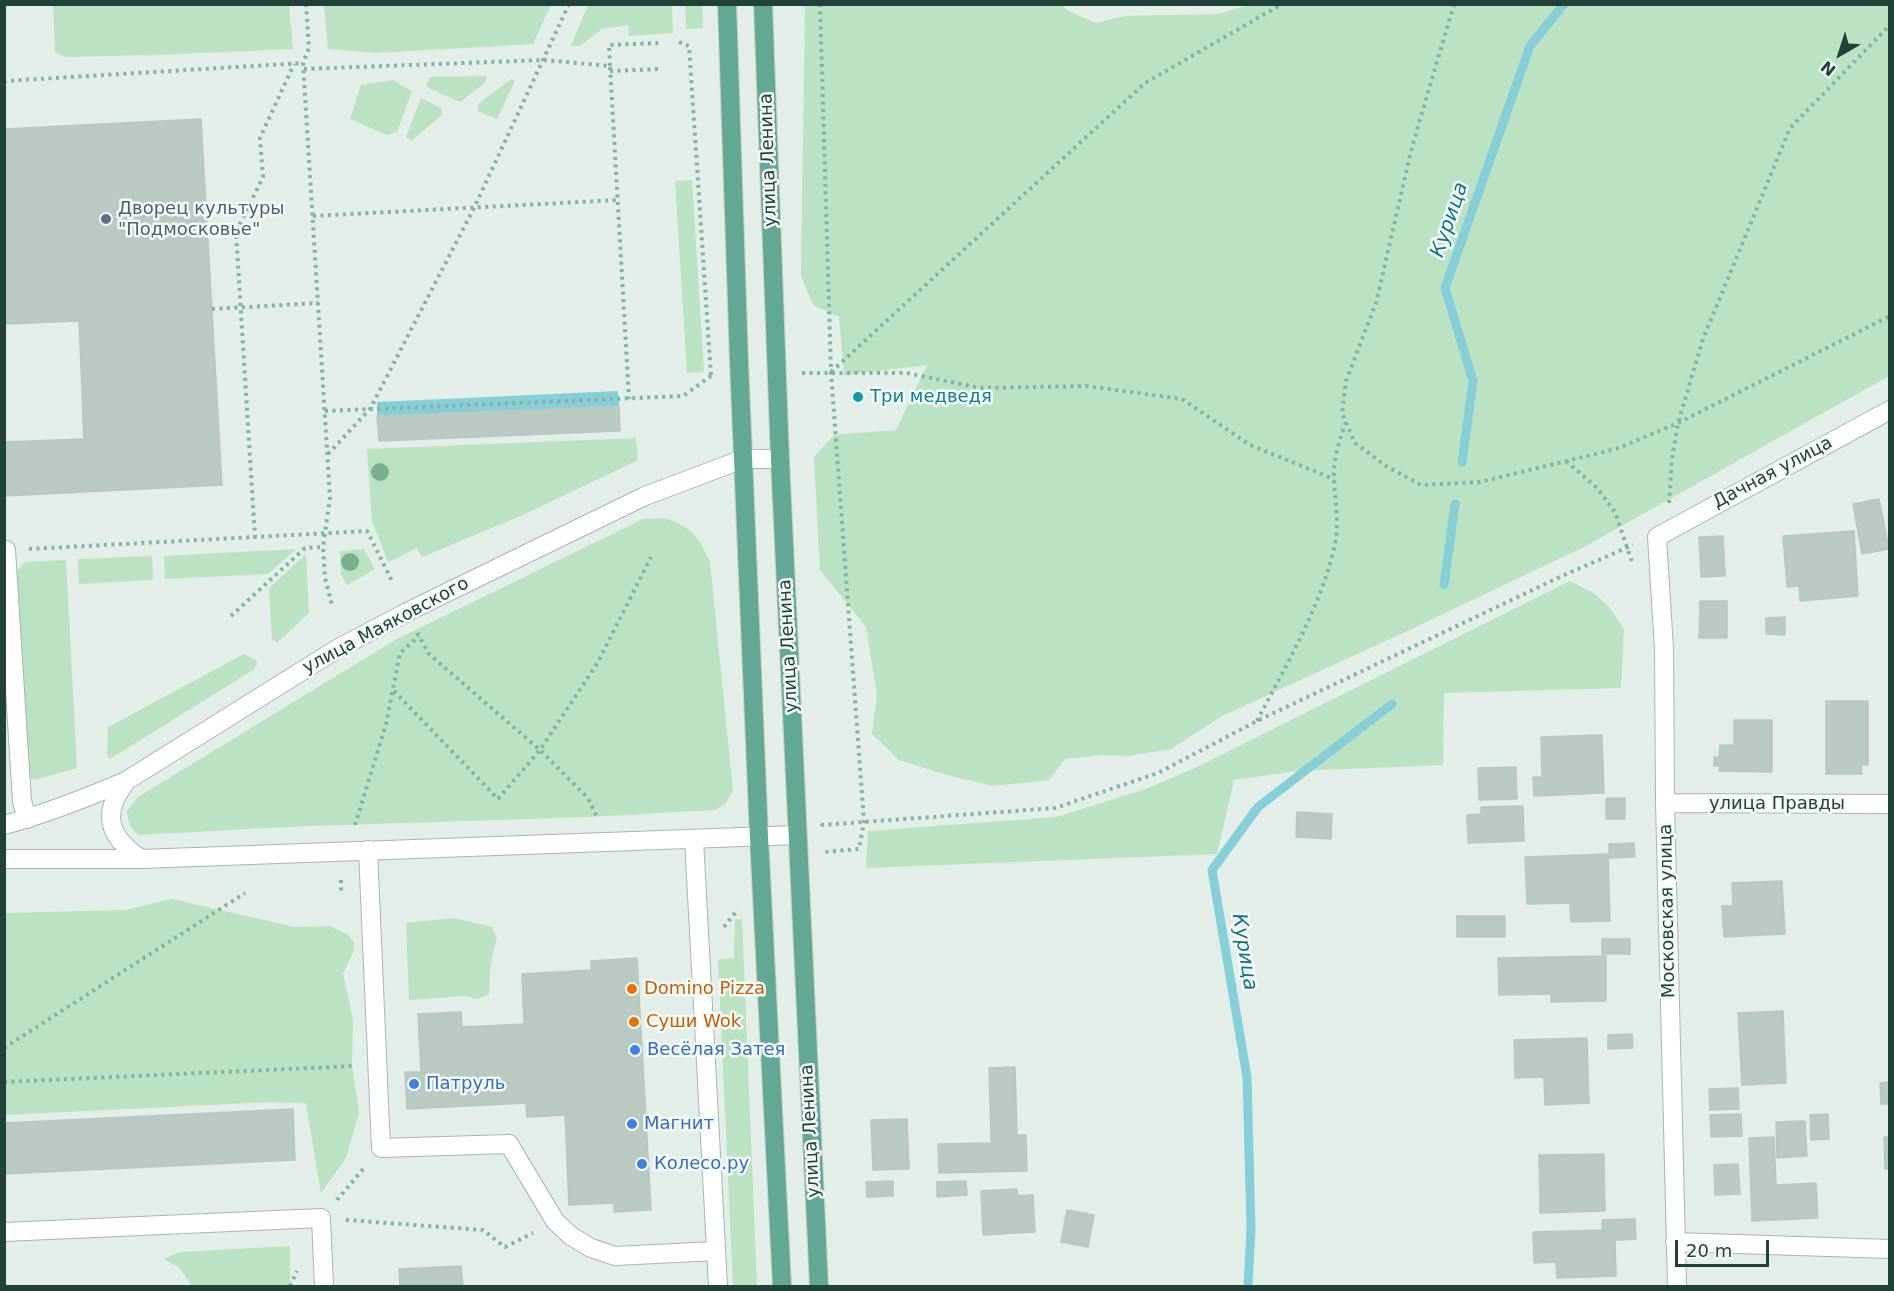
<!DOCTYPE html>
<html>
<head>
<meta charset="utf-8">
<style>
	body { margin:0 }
	#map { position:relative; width:1894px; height:1291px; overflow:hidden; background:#e3eee9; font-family:"DejaVu Sans",sans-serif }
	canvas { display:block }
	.frame { position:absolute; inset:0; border:6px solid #214238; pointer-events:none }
	.north { position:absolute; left:1810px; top:24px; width:60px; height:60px; -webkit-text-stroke:4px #f4faf7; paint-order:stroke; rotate:219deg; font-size:16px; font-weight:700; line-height:24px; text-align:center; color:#214238 }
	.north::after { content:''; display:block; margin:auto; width:21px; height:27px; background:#214238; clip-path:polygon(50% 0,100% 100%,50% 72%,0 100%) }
	.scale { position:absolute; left:1675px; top:1240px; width:94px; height:27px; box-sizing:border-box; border:3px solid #214238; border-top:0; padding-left:8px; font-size:18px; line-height:21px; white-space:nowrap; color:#214238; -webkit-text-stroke:4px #f4faf7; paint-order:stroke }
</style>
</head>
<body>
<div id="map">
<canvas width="1894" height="1291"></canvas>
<div class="frame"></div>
<div class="north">N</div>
<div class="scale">20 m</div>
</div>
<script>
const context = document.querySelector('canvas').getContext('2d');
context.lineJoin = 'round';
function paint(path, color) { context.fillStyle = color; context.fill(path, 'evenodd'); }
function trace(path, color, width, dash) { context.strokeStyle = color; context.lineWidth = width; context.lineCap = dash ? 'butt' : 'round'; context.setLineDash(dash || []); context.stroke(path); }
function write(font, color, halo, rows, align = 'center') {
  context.font = font + ' "DejaVu Sans",sans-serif'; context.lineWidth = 5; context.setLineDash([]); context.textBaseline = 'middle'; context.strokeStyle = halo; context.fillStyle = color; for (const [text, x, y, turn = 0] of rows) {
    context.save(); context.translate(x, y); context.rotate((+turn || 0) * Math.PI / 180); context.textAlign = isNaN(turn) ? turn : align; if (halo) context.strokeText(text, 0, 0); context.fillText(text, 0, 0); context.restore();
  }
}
paint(new Path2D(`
	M53,4l236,1 4,44 -139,6 -88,2 -11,-5z
	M1252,4l637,1v371l-305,171 -181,86 -181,83 -51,33 -43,7 -25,-1 -38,4 -16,21 -56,6 -46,-11 -48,-15 -27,-26 5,-39 -11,-68 -46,-57 -6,-113 20,-22 62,-5 31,-65 -83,10 -5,-58 -26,-12 -12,-29 4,-271h257l6,6 28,12 29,-7 93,-2z
	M324,5v-1l227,1 -18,39 -157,9 -48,-4z
	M588,5h84l1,28 -44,3 -1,-11 -26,4 -22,17h-9z
	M685,5h17l1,23 -17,1z
	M487,76l-2,7 -25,19 -34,-15 4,-10z
	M511,79l4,2 -18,38 -19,-8v-7z
	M393,80l19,11 -15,41 -10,3 -37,-16 11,-34z
	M421,98l20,10 1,7 -31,26 -5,-4z
	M692,180l12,192 -17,1 -12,-192z
	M636,438l2,22 -115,55 -101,42 -5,-9 -29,14 -16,-41 -5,-72z
	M664,518c29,10 33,16 46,44l23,229 -8,13 -10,6 -129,7 -301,10 -146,8c-9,-7 -11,-12 -12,-24l11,-14 257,-157 248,-121z
	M296,549l-28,25 -103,5 -1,-23z
	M364,549l11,20 -28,16 -6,-11 -1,-23z
	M306,554l3,59 -32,30 -5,-4 -3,-51z
	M152,556l1,24 -74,4 -1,-25z
	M66,560l11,208 -42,12 -7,-4 -13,-203 10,-11z
	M1570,581l25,13 14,13 15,22 -3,59 -177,5 -1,72 -145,6 -64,9 -17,74 -351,14 2,-37 188,-14 90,-28 49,-21z
	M244,654l12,6 1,4 -4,6 -143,89 -3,-4 1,-28z
	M172,899l122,28 35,-1 18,8 7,8 -1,11 -10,20 10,47 -1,46 7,47 -13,45 -25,35 -15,-90 -35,-1 -266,13v-202l120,-3z
	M454,918l38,9 5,12c-7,18 -7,36 -8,55l-11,5 -13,-3 -56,4 -3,-77z
	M735,919h7l15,367h-24l-15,-326 16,-2z
	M290,1246v34l2,6h-100l-13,-19 -16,-8 18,-7z`), '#bae2c3');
paint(new Path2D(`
	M618,391l1,15 -242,10v-14z`), '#86cfd9');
trace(new Path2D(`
	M1462,462l11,-81 -28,-93 85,-242 34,-42
	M1444,585l11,-81
	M1248,1286l3,-57 -4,-152 -35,-207 46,-63 134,-103`), '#86cfd9', 9);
const building = new Path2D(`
	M201,119l21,366 -218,11v-54l80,-3 -5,-118 -75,3v-195z
	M619,406l1,25 -241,10 -2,-25z
	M1879,499l10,50 -27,5 -9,-50z
	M1854,531l4,65 -58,5 -1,-15 -12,1 -4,-51z
	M1723,536l2,40 -24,1 -2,-40z
	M1700,601h27v37h-28z
	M1785,617v18l-19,-1v-16z
	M1826,701h42v64h-7l1,9h-36z
	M1734,720h38v52l-53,-1 1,-5h-6v-9h5l1,-12h14z
	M1602,735l2,58 -70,3 -1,-19h9l-1,-40z
	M1516,767l1,32 -38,1 -1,-32z
	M1606,798h19v21h-19z
	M1523,806l1,35 -56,2 -1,-28 14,-1v-7z
	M1297,812l35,2 -1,25 -35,-2z
	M1634,843l1,14 -26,1v-14z
	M1608,854l2,67 -39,1 -1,-19 -43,1 -2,-47z
	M1782,881l3,53 -61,3 -2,-31h11l-1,-23z
	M1457,916h48v21h-48z
	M1602,939h28v15h-28z
	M1606,956v45l-55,1v-8l-52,1 -1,-37z
	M637,958l14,252 -37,2v-9l-45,2 -4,-90 -38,2 -1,-14 -119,6 -2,-37h16l-3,-58 43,-2 1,15 62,-3 -2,-50 69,-4v-9z
	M1783,1011l3,72 -44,2 -4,-72z
	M1632,1034l1,14 -25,1v-14z
	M1587,1038l2,65 -44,2 -1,-28 -29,1 -1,-38z
	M1015,1067l2,68 -26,1 -2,-68z
	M1890,1082v22h-9l-1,-21z
	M1738,1088l1,21 -29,1 -1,-21z
	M293,1109l2,51 -291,14v-51z
	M1741,1114l1,22 -31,1 -1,-22z
	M1828,1114l1,25 -18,1 -1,-25z
	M907,1119l2,50 -36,1 -2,-50z
	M1805,1121l2,35 -30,2 -1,-36z
	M1017,1135h9l1,36 -88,2 -1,-29 53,-1v-7z
	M1774,1137l2,48 40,-2 2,35 -66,3 -3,-83z
	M1884,1137h6v32h-5z
	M1604,1154l1,57 -65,2 -1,-58z
	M1738,1164l2,30 -25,1 -1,-30z
	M893,1181v15l-26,1 -1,-15z
	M966,1181l1,14 -30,2v-15z
	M1017,1189l1,7 15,-1 2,37 -52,3 -2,-44z
	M1067,1210l27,5 -6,32 -27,-5z
	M1635,1219l1,20 -33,2 -1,-21z
	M1603,1230v11l12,-1 1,36 -59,2 -1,-16 -22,1 -1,-31z
	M461,1266l2,20h-63l-1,-17z`);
paint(building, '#b8cac2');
trace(building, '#b5c9c0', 1.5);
const minor = new Path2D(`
	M6,550l16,251 5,18
	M126,781c-4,7 -10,14 -12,21 -10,26 7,43 27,57
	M1665,803l225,1
	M4,825c42,-11 82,-27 122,-44l211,-132 70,-37 238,-116 98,-37h37
	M694,839l24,447
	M368,850l13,298 128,-4 46,77 16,15 20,12 24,8 101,-5
	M4,859h137l656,-24
	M4,1232l317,-14 3,68
	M1675,1242l215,7
	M1677,1286l-12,-483 -1,-154 -7,-112 233,-127`);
const major = new Path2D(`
	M727,4l12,358 20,475 23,449
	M763,4l17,455 39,827`);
trace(minor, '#a5b7b0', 20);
trace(major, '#c1cac7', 20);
trace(new Path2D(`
	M306,4l3,44 -6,15 27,435 -7,49 2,31 7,27
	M820,4l11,368 33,450 -5,27 -35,3v-3
	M1454,4l-42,143 -36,156 -30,78 -4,32 13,30 31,23 35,19 59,-3 136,-33 62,-26 212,-107
	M679,42l10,4 22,330
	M610,66l-1,-21 50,-2
	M304,69l240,-9 66,6 19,333
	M610,71l51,-2
	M4,80l1,1 298,-18
	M313,216l304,-16
	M212,309l106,-6
	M831,372l314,-289 137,-79
	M802,373h105l73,15 106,-2 96,13 68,46 84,34
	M325,411l358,-15 28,-20h5
	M328,454l42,-45 104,-201 95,-204
	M1566,461l31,27 18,24 17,50
	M1669,503l3,-44 6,-36 25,-84 87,-211 100,-103
	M255,538l-19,-306 27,-55 -3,-39 34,-74
	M29,549l338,-18 26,52
	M231,616l74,-68 18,-1
	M417,633l12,21 111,96 48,48 9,19
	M394,691l104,108 42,-49 58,-88 53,-105
	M1257,721c29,-56 62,-111 77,-172 6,-24 1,-46 0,-69 -1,-21 5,-39 12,-58
	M355,825l31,-101 14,-71 19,-17
	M822,826v-1l233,-17 103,-35 99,-52 305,-145 71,-31
	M341,880v11
	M724,927l14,-18
	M4,1048l241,-155
	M4,1082l350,-16
	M337,1200l28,-33
	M346,1220l137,10 22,17 28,-14
	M290,1286l7,-15`), '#80b5a3', 4, [3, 4.5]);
trace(minor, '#fff', 18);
trace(major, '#63a894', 18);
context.fillStyle = '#7bb08f';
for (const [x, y] of [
	[380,472],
	[350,562]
]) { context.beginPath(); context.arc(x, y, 9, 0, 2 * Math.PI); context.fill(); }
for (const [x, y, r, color] of [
	[106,219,6,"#5c6f8a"],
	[858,397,6,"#0f9aa8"],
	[632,989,6,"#e8710a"],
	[634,1022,6,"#e8710a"],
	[635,1050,6,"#3f7fe0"],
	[414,1084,6,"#3f7fe0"],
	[632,1124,6,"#3f7fe0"],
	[642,1164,6,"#3f7fe0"]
]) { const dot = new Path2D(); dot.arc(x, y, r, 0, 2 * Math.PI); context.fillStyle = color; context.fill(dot); trace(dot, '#f4faf7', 2); }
write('18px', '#214238', '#f4faf7', [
	["улица Ленина",769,160,-92],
	["Дачная улица",1773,473,-28],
	["улица Маяковского",386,626,-28],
	["улица Ленина",789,646,-93],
	["улица Правды",1777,804],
	["Московская улица",1668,911,-91],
	["улица Ленина",811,1131,-93]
]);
write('18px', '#4e5e75', '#f4faf7', [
	["Дворец культуры",118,209],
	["\"Подмосковье\"",118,230]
], 'left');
write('18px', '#0d838f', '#f4faf7', [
	["Три медведя",870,397]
], 'left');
write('18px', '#c56008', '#f4faf7', [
	["Domino Pizza",644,989],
	["Суши Wok",646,1022]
], 'left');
write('18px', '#366cbe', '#f4faf7', [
	["Весёлая Затея",647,1050],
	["Патруль",426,1084],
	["Магнит",644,1124],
	["Колесо.ру",654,1164]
], 'left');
write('italic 20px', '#147685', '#f4faf7', [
	["Курица",1450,220,-71],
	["Курица",1244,952,81]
]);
</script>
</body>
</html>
